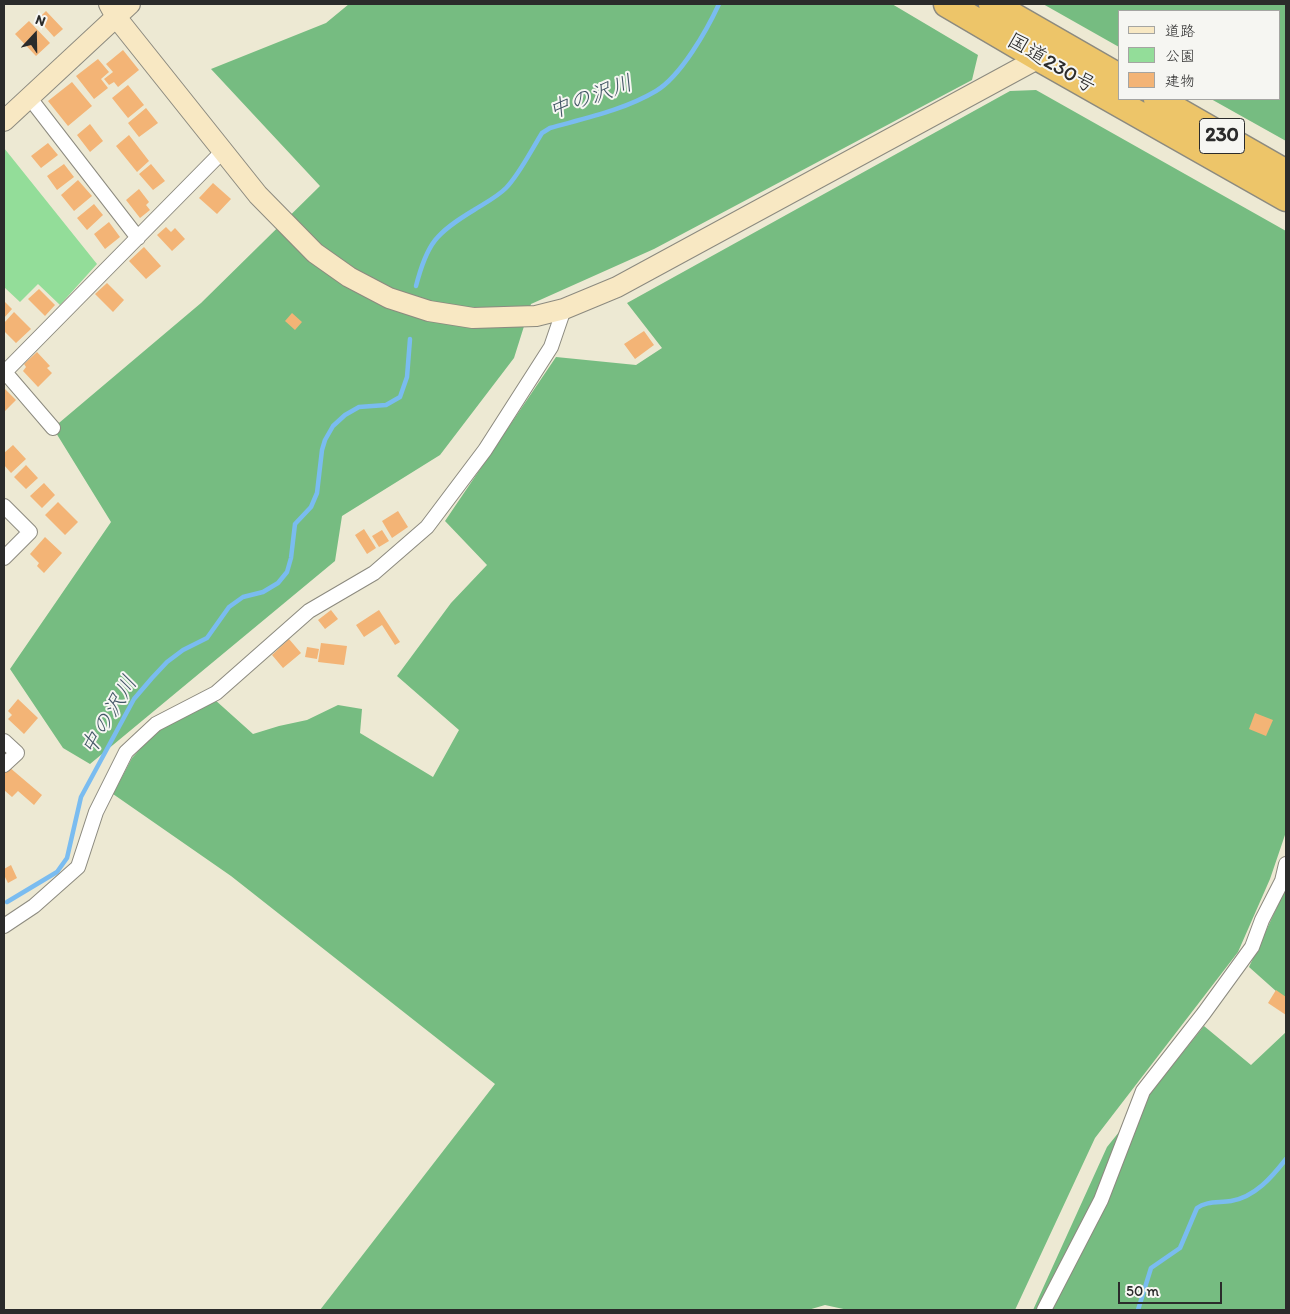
<!DOCTYPE html>
<html>
<head>
<meta charset="utf-8">
<style>
	body { margin:0 }
	#map { position:relative; width:1290px; height:1314px; overflow:hidden; background:#ede9d3; font-family:Itim,"Klee One",sans-serif }
	canvas { display:block }
	.frame { position:absolute; inset:0; border:5px solid #2b2b2b; pointer-events:none }
	.legend { position:absolute; left:1118px; top:10px; width:162px; height:90px; box-sizing:border-box; background:#f6f6f2; border:1px solid #a5a5a2; margin:0; padding:6px 9px; list-style:none; font-size:15px; color:#2b2b2b }
	.legend li { display:flex; align-items:center; gap:10px; height:25px }
	.legend b { width:25px; border:1px solid #a5a5a2 }
	.north { position:absolute; left:10px; top:10px; width:50px; height:50px; -webkit-text-stroke:4px #f6f6f2; paint-order:stroke; rotate:21deg; font-size:14px; font-weight:700; line-height:20px; text-align:center; color:#2b2b2b }
	.north::after { content:''; display:block; margin:auto; width:18px; height:22px; background:#2b2b2b; clip-path:polygon(50% 0,100% 100%,50% 72%,0 100%) }
	.scale { position:absolute; left:1118px; top:1282px; width:104px; height:22px; box-sizing:border-box; border:2px solid #2b2b2b; border-top:0; padding-left:6px; font-size:15px; line-height:18px; white-space:nowrap; color:#2b2b2b; -webkit-text-stroke:4px #f6f6f2; paint-order:stroke }
</style>
</head>
<body>
<div id="map">
<canvas width="1290" height="1314"></canvas>
<div class="frame"></div>
<ul class="legend">
<li><b style="height:6px;background:#f8e8c3"></b>道路</li>
<li><b style="height:14px;background:#93dd99"></b>公園</li>
<li><b style="height:14px;background:#f3b476"></b>建物</li>
</ul>
<div class="north">N</div>
<div class="scale">50 m</div>
</div>
<script>
const context = document.querySelector('canvas').getContext('2d');
context.lineJoin = 'round';
function paint(path, color) { context.fillStyle = color; context.fill(path, 'evenodd'); }
function trace(path, color, width, dash) { context.strokeStyle = color; context.lineWidth = width; context.lineCap = dash ? 'butt' : 'round'; context.setLineDash(dash || []); context.stroke(path); }
function write(font, color, halo, rows, align = 'center') {
  context.font = font + ' Itim,"Klee One",sans-serif'; context.lineWidth = 4; context.setLineDash([]); context.textBaseline = 'middle'; context.strokeStyle = halo; context.fillStyle = color; for (const [text, x, y, turn = 0] of rows) {
    context.save(); context.translate(x, y); context.rotate((+turn || 0) * Math.PI / 180); context.textAlign = isNaN(turn) ? turn : align; if (halo) context.strokeText(text, 0, 0); context.fillText(text, 0, 0); context.restore();
  }
}
paint(new Path2D(`
	M4,148l93,116 -37,41 -22,-21 -18,18 -16,-15z`), '#93dd99');
paint(new Path2D(`
	M349,4h543l86,51 -6,25 -318,169 -123,55 -17,54 -74,97 -98,61 -7,45 -245,203 -27,-16 -53,-79 101,-147 -58,-94 148,-125 119,-117 -109,-117 115,-46z
	M1043,4h243v137l-75,-42h68v-88h-160v36z
	M1036,90l250,141v601l-16,47 -32,73 -143,186 -80,172h-167l-23,-5 -17,5h-488l175,-226 -264,-208 -118,-82 19,-36 27,-30 55,-29 39,35 26,-8 28,-6 31,-15 24,4 -2,24 73,44 26,-47 -62,-54 54,-73 36,-38 -42,-44 111,-164 80,8 26,-17 -35,-45 383,-212z
	M1286,888v112l-37,-33z
	M1204,1026l47,39 35,-33v278h-253l74,-163z`), '#76bc81');
trace(new Path2D(`
	M416,286c11,-43 20,-53 58,-76 11,-7 23,-13 32,-22 13,-13 26,-39 36,-55l8,-5c36,-10 74,-18 106,-37 25,-15 51,-61 63,-87
	M7,902l50,-30 10,-14 14,-61 53,-98 18,-21 15,-16 16,-12 24,-12 22,-31 14,-10 20,-5 15,-9 9,-11 4,-14 4,-34 16,-17 6,-14 5,-43 3,-10 8,-14 12,-11 14,-8 27,-2 14,-8 7,-20 3,-38
	M1138,1310l13,-42 29,-20 17,-40c9,-7 22,-5 34,-7 24,-4 41,-24 55,-42`), '#7abcf0', 4.5);
paint(new Path2D(`
	M46,11l17,18 -9,8 -16,-18z
	M29,21l21,22 -14,13 -21,-22z
	M123,50l16,20 -21,17 -4,-5 -5,3 -5,-6 9,-7 -7,-8z
	M98,59l11,13 -8,7 7,9 -14,11 -18,-23z
	M72,82l20,24 -24,20 -20,-25z
	M128,85l16,20 -16,13 -16,-20z
	M146,108l12,15 -19,14 -11,-14z
	M90,124l13,17 -13,11 -13,-17z
	M129,135l20,26 -12,11 -21,-26z
	M48,143l10,12 -17,13 -10,-12z
	M64,164l10,13 -17,13 -10,-14z
	M151,164l14,17 -12,9 -14,-16z
	M78,180l14,16 -18,15 -13,-16z
	M213,183l18,16 -14,15 -18,-16z
	M139,189l10,13 -3,3 4,5 -10,8 -14,-18z
	M94,204l9,11 -16,15 -10,-12z
	M109,222l11,15 -15,12 -11,-15z
	M166,227l5,5 4,-4 10,11 -13,12 -15,-16z
	M144,247l17,19 -15,13 -17,-18z
	M107,283l17,17 -11,12 -18,-18z
	M39,289l16,16 -10,11 -17,-17z
	M4,301l8,8 -8,9z
	M14,312l17,17 -15,14 -12,-12v-8z
	M292,313l10,9 -7,8 -10,-9z
	M644,331l10,14 -19,14 -11,-15z
	M37,352l13,14 -3,2 5,5 -14,14 -15,-16 3,-4 -2,-3z
	M4,388l12,12 -12,12z
	M13,445l13,14 -15,14 -7,-8v-12z
	M26,465l12,13 -12,11 -12,-12z
	M44,483l11,12 -13,13 -12,-12z
	M58,502l20,20 -13,13 -20,-20z
	M398,511l10,16 -16,11 -10,-17z
	M364,529l12,19 -9,6 -12,-19z
	M382,530l7,11 -10,6 -7,-11z
	M45,537l17,16 -18,20 -7,-7 2,-3 -9,-9z
	M331,610l7,9 -13,10 -7,-9z
	M379,610l21,32 -5,3 -13,-20 -18,12 -8,-12z
	M289,639l12,14 -18,15 -11,-13z
	M321,643l26,3 -3,19 -26,-3z
	M307,647l12,2 -2,10 -12,-2z
	M18,699l20,19 -14,16 -16,-15 4,-4 -4,-4z
	M1255,713l18,7 -7,16 -17,-7z
	M9,767l33,28 -8,10 -16,-14 -6,6 -8,-7v-16z
	M11,865l6,13 -9,5 -4,-8v-6z
	M1276,990l10,7v18l-18,-12z`), '#f3b476');
const street = new Path2D(`
	M29,97l109,141
	M4,371l49,57
	M4,373l218,-221
	M4,506l26,26 -26,26
	M4,741l13,12 -13,12
	M4,926l30,-20 44,-39 18,-55 30,-60 30,-28 60,-31 93,-82 65,-38 53,-46 58,-77 66,-103 13,-38
	M1044,1310l57,-110 42,-109 61,-78 48,-66 10,-27 20,-39 4,-17`);
const secondary = new Path2D(`
	M109,4l7,13 142,178 57,58 34,24 40,21 40,13 44,7 63,-2 28,-7 53,-22 422,-229 9,-8
	M4,121l126,-117`);
const highway = new Path2D(`
	M947,4l92,54 247,140
	M992,4l127,73
	M1157,99l129,74`);
trace(street, '#8c8a7f', 16);
trace(secondary, '#8c8a7f', 22);
trace(highway, '#8c8a7f', 29);
trace(street, '#fff', 14);
trace(secondary, '#f8e8c3', 20);
trace(highway, '#edc569', 26);
for (const [x, y, w] of [
	[1222,136,45]
]) { const box = new Path2D(); box.roundRect(x - w / 2, y - 17.5, w, 35, 4); context.fillStyle = '#f6f6f2'; context.fill(box); trace(box, '#2b2b2b', 1); }
write('bold 20px', '#2b2b2b', null, [
	["230",1222,136]
]);
write('21px', '#2b2b2b', '#f6f6f2', [
	["国道230号",1051,64,30]
]);
write('italic 22px', '#435666', '#f6f6f2', [
	["中の沢川",591,98,-20],
	["中の沢川",110,716,-59]
]);
</script>
</body>
</html>
